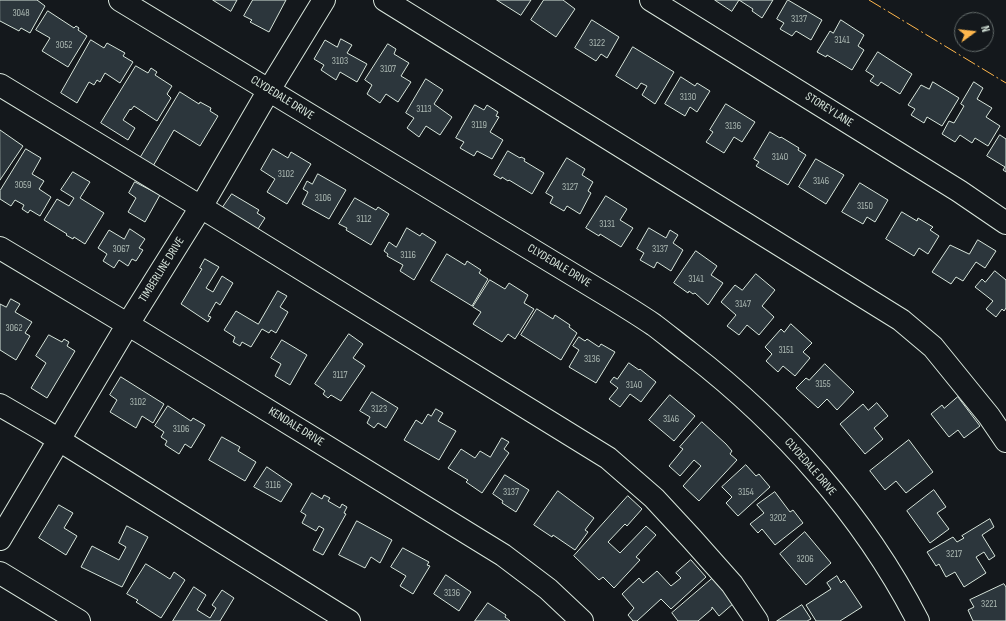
<!DOCTYPE html>
<html>
<head>
<meta charset="utf-8">
<style>
	body { margin:0 }
	#map { position:relative; width:1006px; height:621px; overflow:hidden; background:#14181c; font-family:"Sofia Sans Condensed",sans-serif }
	canvas { display:block }
	.north { position:absolute; left:954px; top:12px; width:40px; height:40px; box-sizing:border-box; background:#14181c; border:1px solid #626a69; border-radius:50%; rotate:75deg; font-size:11px; font-weight:700; line-height:16px; text-align:center; color:#d8e6dc }
	.north::after { content:''; display:block; margin:auto; width:14px; height:18px; background:#ffb74d; clip-path:polygon(50% 0,100% 100%,50% 72%,0 100%) }
</style>
</head>
<body>
<div id="map">
<canvas width="1006" height="621"></canvas>
<div class="north">N</div>
</div>
<script>
const context = document.querySelector('canvas').getContext('2d');
context.lineJoin = 'round';
function paint(path, color) { context.fillStyle = color; context.fill(path, 'evenodd'); }
function trace(path, color, width, dash) { context.strokeStyle = color; context.lineWidth = width; context.lineCap = dash ? 'butt' : 'round'; context.setLineDash(dash || []); context.stroke(path); }
function write(font, color, halo, rows, align = 'center') {
  context.font = font + ' "Sofia Sans Condensed",sans-serif'; context.lineWidth = 3; context.setLineDash([]); context.textBaseline = 'middle'; context.strokeStyle = halo; context.fillStyle = color; for (const [text, x, y, turn = 0] of rows) {
    context.save(); context.translate(x, y); context.rotate((+turn || 0) * Math.PI / 180); context.textAlign = isNaN(turn) ? turn : align; if (halo) context.strokeText(text, 0, 0); context.fillText(text, 0, 0); context.restore();
  }
}
const building = new Path2D(`
	M0,0h37l8,6 -15,27 -9,-5 -2,3 -19,-10z
	M213,0h24l-6,11z
	M253,0h33l-17,32 -19,-10 2,-2 -8,-4z
	M497,0h34l-10,15z
	M544,0h19l12,9 -19,28 -25,-17z
	M715,0h58l-11,18 -10,-7 1,-2 -14,-9 -7,11z
	M788,0l34,20 -11,20 -15,-9 -4,5 -12,-7 4,-6 -7,-4z
	M48,11l26,17 2,-2 3,2 -1,2 9,6 -19,31 -26,-16 8,-13 -14,-8z
	M592,20l27,17 -12,21 -6,-4 -5,7 -21,-13z
	M841,20l23,15 -6,11 6,4 -12,20 -25,-15 -1,2 -9,-5 13,-21 3,2z
	M341,39l11,6 -5,8 20,11 -10,18 -17,-10 -4,8 -15,-10 3,-5 -10,-6 11,-19 12,7z
	M91,40l13,8 3,-5 18,10 -2,3 10,6 -13,21 -15,-10 -5,9 -3,-2 -3,5 -5,-3 -12,21 -16,-10z
	M388,44l8,5 -2,5 15,9 -8,13 10,6 -13,20 -12,-8 -6,9 -13,-9 5,-9 -7,-5z
	M633,47l41,25 -19,32 -13,-9 5,-9 -6,-3 -4,6 -21,-13z
	M878,52l34,22 -12,20 -19,-12 -3,4 -8,-5 4,-5 -8,-5z
	M136,66l12,7 3,-5 6,4 -2,3 17,11 -5,8 4,4 -14,23 -23,-15 -3,4 -1,-1 -7,11 12,8 -7,12 -27,-17z
	M681,77l14,9 2,-3 13,8 -13,21 -7,-5 -5,9 -20,-12z
	M426,79l17,11 -9,14 18,13 -12,18 -14,-9 -7,11 -12,-9 7,-10 -8,-5z
	M933,82l26,16 -17,28 -15,-9 -3,6 -13,-8 4,-6 -7,-4 13,-20 8,4z
	M974,82l9,6 -6,11 15,9 -6,9 14,9 -12,20 -13,-8 -3,5 -12,-8 -5,7 -13,-8 7,-13 5,2 10,-17 -3,-2z
	M180,92l19,12 1,-2 11,6 -1,3 8,5 -18,30 -26,-16 -25,43 -13,-8z
	M726,104l29,18 -13,20 -8,-5 -10,16 -18,-11 7,-10 -3,-2z
	M475,105l9,5 3,-5 11,7 -2,4 3,1 -9,15 13,8 -11,19 -15,-8 -3,5 -14,-8 4,-6 -8,-4z
	M0,130l23,16 -23,34z
	M770,132l10,6 1,-1 18,11 -1,2 8,5 -18,30 -32,-19 3,-4 -5,-3z
	M1000,135l6,4v33l-3,-2 2,-3 -18,-11z
	M26,149l15,9 -9,16 12,7 -5,8 12,8 -11,19 -10,-6 -2,3 -6,-4 2,-4 -9,-5 -4,6 -11,-7v-8z
	M273,149l15,9 3,-6 20,12 -24,40 -20,-12 8,-13 -14,-9z
	M508,151l12,7 1,-1 4,2 -1,2 20,12 -12,21 -23,-14 -1,1 -6,-4 -1,2 -7,-4z
	M567,158l18,11 -3,6 11,7 -5,9 3,2 -11,21 -13,-8 -3,5 -14,-8 3,-6 -7,-4z
	M816,159l28,16 -18,29 -27,-17z
	M73,172l17,10 -10,16 24,15 -19,31 -11,-7 -1,2 -7,-4 1,-1 -23,-14 13,-21 12,7 5,-8 -13,-8z
	M318,174l28,16 -17,29 -27,-15 6,-12 -5,-3 4,-8 5,3z
	M135,182l25,13 -15,27 -17,-10 8,-14 -7,-5z
	M860,183l28,17 -13,22 -8,-5 -4,7 -21,-12z
	M232,194l27,16 -2,3 8,5 -9,14 -35,-22z
	M606,196l21,13 -7,11 13,8 -12,19 -21,-13 -1,2 -13,-8z
	M355,198l21,12 2,-3 11,7 -18,31 -25,-15 1,-2 -8,-4z
	M902,212l15,9 1,-3 15,9 -3,3 9,6 -11,18 -9,-6 -5,8 -28,-17z
	M407,228l13,8 2,-3 14,9 -22,38 -14,-9 3,-6 -16,-9 1,-2 -4,-3 5,-9 7,5z
	M649,228l17,10 4,-8 8,5 -5,8 10,7 -12,21 -14,-9 -3,6 -14,-8 4,-7 -7,-4z
	M130,229l15,10 -6,9 4,2 -7,11 -4,-2 -4,7 -9,-6 -5,8 -11,-7 4,-7 -9,-6 11,-18 15,9z
	M978,240l18,11 -11,17 -9,-6 -13,19 -7,-4 -5,7 -19,-12 18,-27 19,9z
	M696,251l21,15 -6,9 12,8 -15,22 -13,-12 -2,1 -4,-3 -1,2 -14,-10z
	M447,254l18,11 2,-4 14,9 -2,3 9,6 -16,27 -41,-25z
	M205,259l14,8 -13,21 7,4 9,-16 11,7 -13,22 -4,-3 -8,14 3,1 -3,5 -27,-18 21,-35 -2,-1z
	M995,271l11,9v28l-2,3 -2,-2 -6,8 -10,-8 7,-8 -18,-14 7,-8 3,3z
	M756,274l19,16 -13,16 12,11 -15,18 -12,-10 -8,10 -12,-9 9,-11 -15,-13 14,-17 7,5z
	M490,280l15,9 4,-6 19,12 -4,8 10,6 -19,30 -7,-5 -6,8 -29,-18 8,-12 -8,-5z
	M278,291l9,5 -7,11 8,5 -12,21 -5,-3 -2,3 -7,-4 -11,18 -9,-5 -2,4 -7,-4 2,-5 -11,-7 12,-19 22,13z
	M11,299l9,5 -5,8 17,10 -7,11 5,3 -14,24 -16,-10v-46l6,3z
	M537,309l16,10 2,-4 15,10 -1,2 8,6 -16,27 -40,-25z
	M791,324l21,19 -9,9 7,6 -15,18 -12,-10 -5,6 -12,-11 6,-7 -7,-7 16,-18 3,3z
	M349,334l14,10 -10,14 12,8 -24,35 -10,-6 -3,3 -5,-4 2,-3 -10,-7z
	M49,335l13,7 2,-3 5,3 -2,4 8,5 -28,47 -16,-10 15,-25 -10,-7z
	M579,337l6,4 2,-2 12,8 2,-3 14,8 -19,31 -27,-16 10,-17 -6,-4z
	M282,340l25,15 -17,30 -15,-9 6,-12 -10,-6z
	M629,363l10,7 1,-1 16,13 -15,20 -11,-8 -10,13 -11,-8 9,-11 -8,-6 4,-5 3,2z
	M825,364l29,28 -17,18 -10,-11 -9,9 -22,-20 10,-10 3,2z
	M121,377l43,27 -11,19 -11,-7 -6,12 -26,-16 7,-12 -7,-5z
	M372,392l26,16 -12,20 -8,-5 -4,5 -7,-5 3,-6 -10,-6z
	M670,395l25,21 -21,25 -25,-21z
	M958,397l22,29 -16,12 -6,-8 -9,7 -18,-23 11,-9 2,3z
	M877,403l11,13 -14,12 9,11 -18,15 -25,-30 23,-20 5,6z
	M168,406l23,15 2,-3 12,7 -14,23 -6,-4 -6,10 -14,-9 2,-4 -6,-4 3,-5 -9,-6z
	M436,409l7,4 -5,8 18,10 -17,29 -35,-20 12,-20 6,4 6,-10 3,2z
	M702,422l24,22 6,7 -2,3 7,6 -38,41 -16,-15 18,-20 -7,-6 -14,16 -11,-10 14,-17 -3,-2z
	M222,437l18,10 -2,4 18,11 -11,19 -36,-21z
	M502,438l7,4 -5,7 5,4 -27,40 -16,-11 2,-2 -20,-12 13,-19 14,9 5,-7 10,6z
	M909,440l24,32 -27,21 -10,-12 -11,9 -15,-19z
	M746,465l10,11 3,-2 11,13 -32,29 -12,-13 6,-6 -10,-10z
	M267,467l25,17 -11,18 -27,-15z
	M505,475l24,15 -13,22 -14,-9 1,-2 -10,-7z
	M934,490l12,17 -9,6 12,16 -19,14 -23,-32z
	M558,491l36,27 -9,12 3,2 -13,18 -22,-15 -1,2 -18,-12z
	M775,492l15,20 3,-2 10,13 -28,22 -13,-16 -4,4 -8,-9 14,-11 -7,-8z
	M312,493l10,6 2,-4 6,3 -2,3 12,7 2,-4 5,3 -3,6 2,1 -23,41 -10,-5 11,-21 -5,-3 -3,5 -14,-8 4,-8 -5,-3z
	M628,496l14,13 -15,17 -2,-2 -17,18 12,11 26,-27 10,9 -20,22 4,3 -26,28 -11,-11 -4,3 -25,-24z
	M59,505l14,8 -9,15 13,8 -11,19 -27,-17z
	M990,519l4,8 -12,8 13,21 -6,4 -5,-8 -8,5 10,16 -22,14 -9,-15 -9,5 -7,-13 -3,2 -9,-14 26,-15 4,5 7,-4 -2,-2z
	M357,521l35,19 -12,23 -9,-6 -6,11 -26,-13z
	M127,526l21,11 -26,50 -41,-20 11,-21 27,14 7,-13 -7,-4z
	M805,532l26,31 -25,22 -26,-31z
	M403,548l26,14 -2,3 3,1 -17,28 -13,-8 6,-10 -15,-9z
	M691,560l15,17 -35,32 -10,-10 -24,22h-4l-5,-6 6,-7 -12,-14 17,-16 4,5 14,-12 14,15 10,-8 -5,-5z
	M146,564l24,15 4,-7 11,8 -24,38 -25,-16 2,-2 -11,-6z
	M446,575l25,17 -12,19 -25,-17z
	M837,576l4,7 3,-3 18,27 -22,14h-24l-10,-16 25,-16 -4,-6z
	M713,578l21,25 -15,13 -7,-9v2l-14,12h-20l-6,-8z
	M1004,584l2,3v34h-33l-5,-11 6,-3 -4,-7z
	M194,587l12,8 -9,15 13,8 6,-10 -4,-3 10,-15 12,8 -14,23h-47z
	M488,603l18,12 -1,2 5,4h-35z
	M802,605l9,14 -4,2h-30z`);
paint(building, '#2c363c');
trace(building, '#d8e6dc', 1);
const minor = new Path2D(`
	M120,0l475,288c20,12 40,24 59,37 12,9 24,19 36,28 93,72 174,163 228,268
	M385,0l516,320 32,27 56,69 17,25
	M651,0l308,191 47,32
	M0,85l214,130 394,243 46,40 38,41 40,45 25,37
	M0,248l142,85 361,222 45,34 34,32
	M0,405l43,25 306,191
	M0,539l128,-215 73,-117 68,-117 55,-90
	M0,573l79,48`);
trace(minor, '#d8e6dc', 24);
trace(minor, '#14181c', 22);
trace(new Path2D(`
	M869,0l137,83`), '#ffb74d', 1, [14, 3, 2, 3]);
write('10px', '#adbab4', null, [
	["3048",21,13],
	["3137",799,19],
	["3141",842,40],
	["3122",597,43],
	["3052",64,45],
	["3103",340,61],
	["3107",388,69],
	["3130",688,97],
	["3113",424,109],
	["3119",479,125],
	["3136",733,126],
	["3140",780,157],
	["3102",286,174],
	["3146",821,181],
	["3059",23,185],
	["3127",570,187],
	["3106",323,198],
	["3150",865,206],
	["3112",364,219],
	["3131",607,224],
	["3067",121,249],
	["3137",660,249],
	["3116",408,255],
	["3141",696,279],
	["3147",743,304],
	["3062",14,328],
	["3151",786,350],
	["3136",592,359],
	["3117",340,375],
	["3155",823,384],
	["3140",634,385],
	["3102",138,402],
	["3123",379,409],
	["3146",671,419],
	["3106",181,429],
	["3116",273,485],
	["3137",511,492],
	["3154",746,492],
	["3202",778,518],
	["3217",954,554],
	["3206",805,559],
	["3136",452,593],
	["3221",989,604]
]);
write('12px', '#d8e6dc', '#14181c', [
	["CLYDEDALE DRIVE",282,98,32],
	["STOREY LANE",829,110,32],
	["CLYDEDALE DRIVE",559,266,31],
	["TIMBERLINE DRIVE",162,270,-58],
	["KENDALE DRIVE",296,427,32],
	["CLYDEDALE DRIVE",810,467,49]
]);
</script>
</body>
</html>
